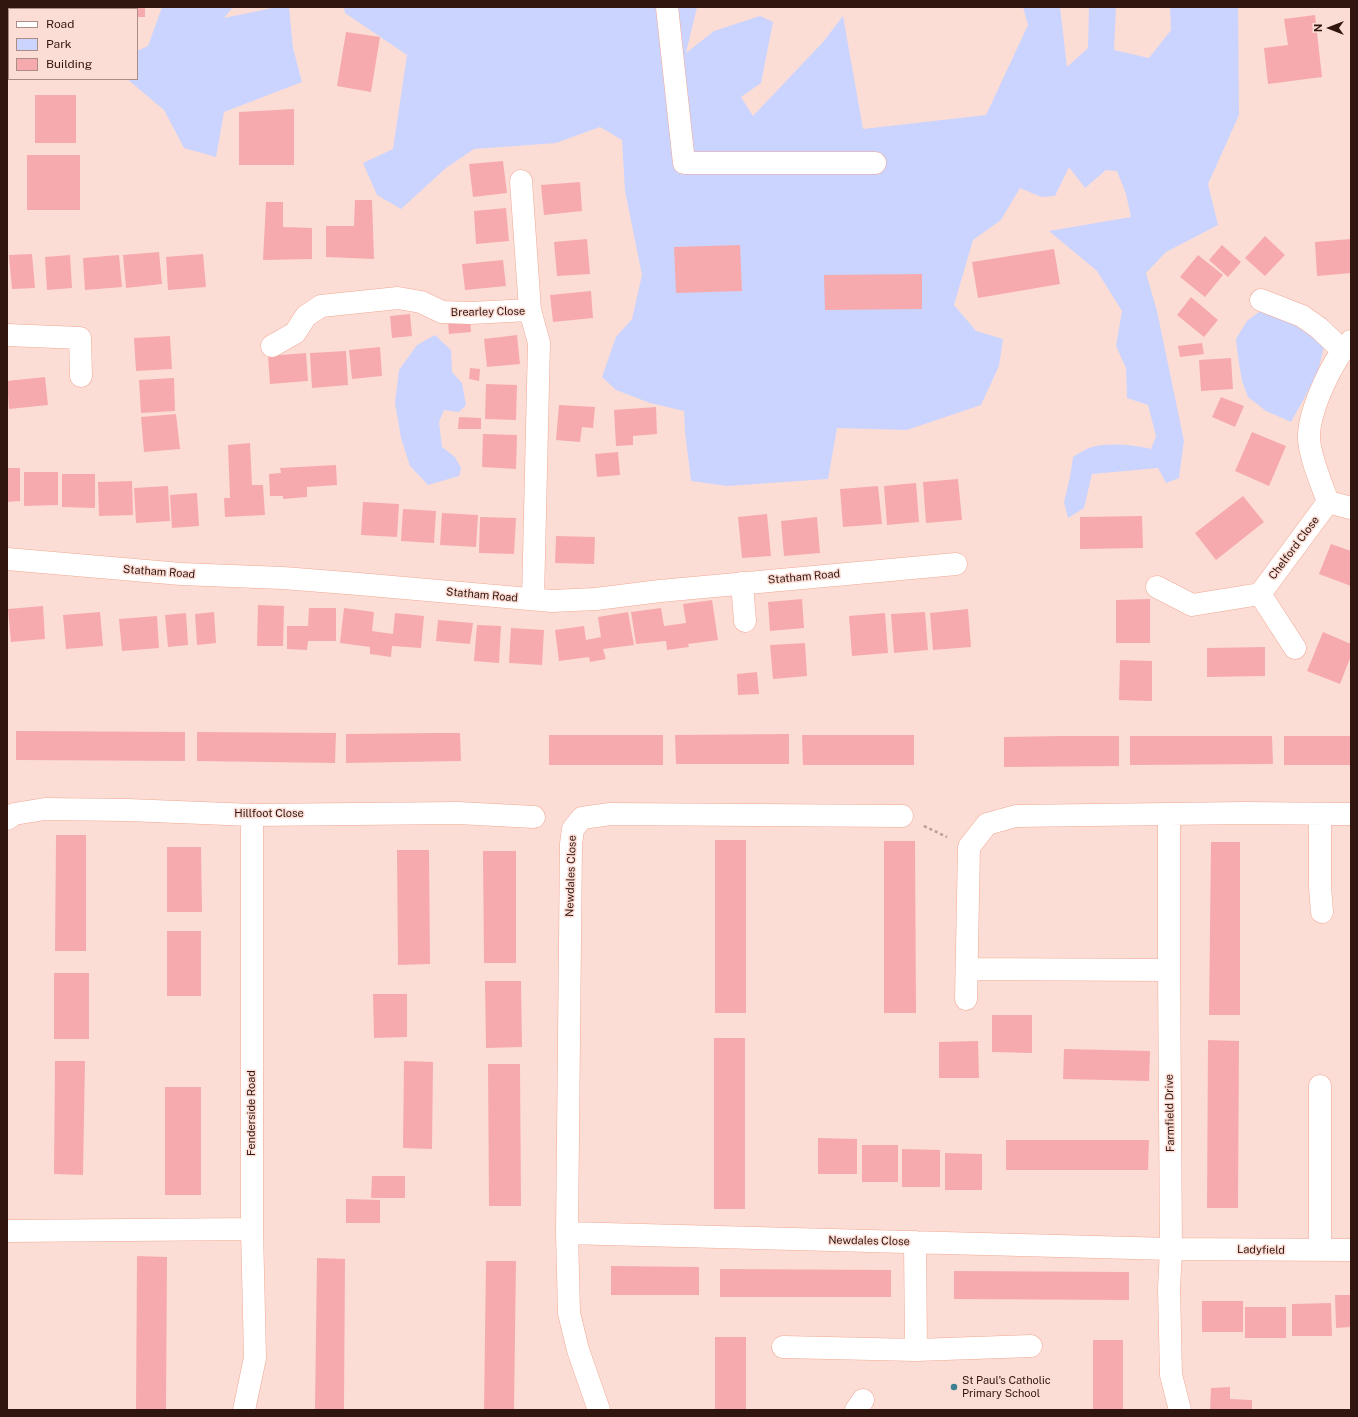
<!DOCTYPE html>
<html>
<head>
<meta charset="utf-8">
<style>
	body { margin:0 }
	#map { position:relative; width:1358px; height:1417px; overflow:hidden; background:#fcddd5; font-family:"Public Sans",sans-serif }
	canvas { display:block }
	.frame { position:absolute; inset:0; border:8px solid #31160f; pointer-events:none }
	.legend { position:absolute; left:8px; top:8px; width:130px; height:72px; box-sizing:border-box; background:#fcddd5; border:1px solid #ab8d86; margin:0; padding:5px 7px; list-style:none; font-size:12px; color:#31160f }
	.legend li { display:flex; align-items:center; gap:8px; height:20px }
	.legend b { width:20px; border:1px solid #ab8d86 }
	.north { position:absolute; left:1310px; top:8px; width:40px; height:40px; -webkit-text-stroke:3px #fcddd5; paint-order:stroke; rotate:270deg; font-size:11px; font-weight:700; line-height:16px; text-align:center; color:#31160f }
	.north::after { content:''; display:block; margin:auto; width:14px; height:18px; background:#31160f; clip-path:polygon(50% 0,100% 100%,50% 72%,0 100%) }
</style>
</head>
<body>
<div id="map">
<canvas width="1358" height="1417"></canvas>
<div class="frame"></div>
<ul class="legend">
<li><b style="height:5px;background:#fff"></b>Road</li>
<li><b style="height:11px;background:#cbd4fe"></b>Park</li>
<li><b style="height:11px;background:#f6aaae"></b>Building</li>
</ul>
<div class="north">N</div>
</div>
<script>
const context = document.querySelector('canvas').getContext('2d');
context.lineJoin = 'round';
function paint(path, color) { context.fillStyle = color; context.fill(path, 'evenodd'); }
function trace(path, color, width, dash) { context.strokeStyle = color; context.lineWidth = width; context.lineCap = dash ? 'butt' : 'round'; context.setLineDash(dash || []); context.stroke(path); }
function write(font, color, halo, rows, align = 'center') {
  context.font = font + ' "Public Sans",sans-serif'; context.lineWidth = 3; context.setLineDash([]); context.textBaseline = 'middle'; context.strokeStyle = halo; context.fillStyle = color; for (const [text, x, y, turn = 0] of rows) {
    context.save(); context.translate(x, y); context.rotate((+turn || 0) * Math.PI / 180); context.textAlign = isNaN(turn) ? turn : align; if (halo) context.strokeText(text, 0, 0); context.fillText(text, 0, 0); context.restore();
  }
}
paint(new Path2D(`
	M162,7h71l-9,11 53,-11h12l4,41 9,34 -78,30 -8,45 -32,-9 -20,-38 -37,-31h10v-28l11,-5z
	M344,7h353l-11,46 28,-22 46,-15 13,6 -12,61 -20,14 12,19 70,-74 20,-26 20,113 123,-14 42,-90 -5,-18h37l7,60 21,-19 1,-41h27l-2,43 35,8 22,-28 -1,-23h68l1,108 -31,69 10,41 -52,27 -20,21 11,38 27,130 -5,37 -13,5 -8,-15 -66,6 -8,34 -16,10 -4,-16 6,-25 3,-20c5,-3 11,-7 16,-9 17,-6 45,-3 62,1l5,-13 -8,-31 -21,-7 -1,-30 -10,-22 6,-35 -25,-40 -48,-40 82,-14 -5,-23 -9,-23 -11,-1 -21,18 -16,-21 -14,29 -14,1 -21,-9 -19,32 -28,20 -19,65 22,26 27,8 -4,27 -18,39 -74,25 -70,-2 -9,51 -101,7 -36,-5 -6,-49 -1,-21 -34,-8 -34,-13 -14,-13 14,-40 16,-18 10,-44 -17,-84 -3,-51 -22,-13 -44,16 -82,6 -28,19 -45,41 -24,-14 -14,-32 30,-14 14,-94 -62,-42z
	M1267,306l27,4 30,37 -7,28 -26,47 -25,-11 -18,-14 -6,-16 -4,-24 -2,-18 11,-18z
	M435,335l16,15 1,22 10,11 4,22 -7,7 -15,-2 -5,12 3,25 13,10 6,11 -2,8 -31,9 -18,-19 -9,-28 -6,-35 4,-33 18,-25z`), '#cbd4fe');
paint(new Path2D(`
	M30,7h115v10h-8v-8h-107z
	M1315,15l7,62 -54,7 -4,-36 24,-3 -4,-26z
	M346,32l34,5 -9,55 -34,-6z
	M35,95h41v48h-41z
	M294,109v56h-55v-53z
	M27,155h53v55h-53z
	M503,161l4,32 -34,4 -4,-33z
	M580,182l2,29 -38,4 -3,-30z
	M355,200h17l2,59 -48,-2v-31h28z
	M266,202h17v25l29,1v31l-49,1z
	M506,208l3,33 -33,3 -2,-33z
	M1265,236l20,19 -20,21 -20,-18z
	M587,239l3,35 -33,2 -3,-34z
	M1351,239v34l-34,3 -2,-34z
	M740,245l2,46 -66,2 -2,-46z
	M1222,245l19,17 -13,15 -19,-17z
	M1054,249l6,35 -82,14 -6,-36z
	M159,252l3,32 -36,4 -3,-33z
	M32,254l3,34 -23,1 -3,-34z
	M203,254l3,33 -38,3 -2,-33z
	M70,255l2,33 -25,2 -2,-33z
	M119,255l3,32 -37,3 -2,-32z
	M1198,255l25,20 -18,22 -25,-20z
	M503,260l3,26 -41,4 -3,-26z
	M922,274v35l-97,1 -1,-35z
	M591,291l2,27 -40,4 -3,-27z
	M1191,297l27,23 -14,17 -27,-22z
	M410,314l2,22 -20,2 -2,-22z
	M470,320l1,12 -22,2 -1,-12z
	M517,335l3,29 -33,3 -3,-28z
	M170,336l2,33 -36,2 -2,-33z
	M1202,343l2,11 -24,3 -2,-11z
	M380,347l2,29 -30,3 -3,-29z
	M346,351l2,34 -36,3 -2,-35z
	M306,353l2,28 -38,3 -2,-28z
	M1231,358l2,31 -32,2 -2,-31z
	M470,368l10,1 -1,12 -10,-2z
	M45,377l3,28 -39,4 -2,-28z
	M174,378l1,33 -34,2 -2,-33z
	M486,384l31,1 -1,35 -31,-1z
	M1221,397l23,9 -9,21 -23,-10z
	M559,405l36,2 -2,21 -11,-1 -2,15 -24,-2z
	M656,407l1,27 -24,2v9l-17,1 -2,-36z
	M176,414l4,35 -36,3 -3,-35z
	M459,417l22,1v11h-23z
	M1252,432l34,14 -17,40 -34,-15z
	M483,434l34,1 -1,34 -34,-2z
	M250,443l2,42h11l2,30 -40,2 -1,-19h6l-2,-53z
	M618,452l2,23 -23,2 -2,-23z
	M336,465l1,20 -30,2v10l-24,2v-3h-13l-1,-22 12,-1 -1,-5z
	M7,468h13v33l-13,1z
	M24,472h34v33l-34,1z
	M62,474h33v34l-33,-1z
	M958,479l4,41 -36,3 -3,-41z
	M132,481l1,34 -34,1 -1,-34z
	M916,483l3,39 -32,3 -3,-39z
	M168,486l2,35 -34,2 -2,-35z
	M878,486l4,38 -39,3 -3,-38z
	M197,493l2,33 -27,2 -2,-33z
	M1243,496l21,26 -48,38 -21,-27z
	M363,502l36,2 -2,33 -36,-2z
	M403,509l33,2 -2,32 -33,-2z
	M442,513l36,2 -2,32 -36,-2z
	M767,514l4,42 -29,2 -4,-41z
	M1142,516l1,32 -63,1v-32z
	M480,517l36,1 -2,36 -35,-1z
	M817,517l3,36 -36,3 -3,-35z
	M556,536l39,1 -1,27 -39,-1z
	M1331,544l20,7v35l-32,-12z
	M802,599l2,29 -34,3 -2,-29z
	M1150,599v44h-34v-43z
	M712,600l6,40 -30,4 1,3 -22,3 -1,-9 -30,3 -5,-32 30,-4 3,18 22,-3 -3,-19z
	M258,605l26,1 -1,40h-26z
	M43,606l2,33 -34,3 -3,-33z
	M309,608h27v33h-28l-1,9 -20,-1v-23h21z
	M344,608l30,4 -2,19 21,3 2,-21 29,3 -3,32 -29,-2 -1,11 -21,-3v-7l-30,-4z
	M968,609l3,38 -38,3 -3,-37z
	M100,612l3,34 -37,3 -3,-34z
	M214,612l2,31 -19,2 -2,-31z
	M628,612l6,33 -31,4 3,10 -16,3 -1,-5 -30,4 -4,-31 29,-4 2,14 15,-3 -3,-20z
	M925,612l3,38 -34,3 -3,-39z
	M186,613l2,32 -20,2 -3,-32z
	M885,613l3,40 -36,3 -3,-40z
	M157,616l2,32 -37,3 -3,-32z
	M438,620l35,3 -3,21 -34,-3z
	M477,625l24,1 -2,37 -25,-2z
	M511,628l33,2 -2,35 -33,-2z
	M1323,632l28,12v12l-11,28 -33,-13z
	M805,643l2,33 -34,3 -3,-34z
	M1265,647v29l-58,1v-29z
	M1120,660l32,1v40l-33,-1z
	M757,672l2,22 -21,1 -1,-21z
	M16,731l169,1v29l-169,-1z
	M197,732l139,1 -1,30 -138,-2z
	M432,733h28l1,28 -115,2v-29z
	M789,734v30h-113l-1,-29z
	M549,735h114v30h-114z
	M802,735h112v30h-111z
	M1062,736h57v30l-115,1v-30z
	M1130,736h142l1,28 -143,1z
	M1284,736h67v29h-67z
	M56,835h30v116h-31z
	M715,840h31v173h-31z
	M884,841h31l1,172h-32z
	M1211,842h29v173h-31z
	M167,847h34l1,65h-35z
	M397,850h32l1,114 -32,1z
	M483,851h33v112h-32z
	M167,931h34v65h-34z
	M54,973h35v66h-35z
	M485,981h36l1,66 -36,1z
	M373,994h34v43l-33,1z
	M992,1015h40v38l-40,-1z
	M714,1038h31v171h-31z
	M1208,1040l31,1 -1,167h-31z
	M978,1041l1,37h-40v-36z
	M1064,1049l86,2 -1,30 -86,-2z
	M55,1061h30l-2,114 -29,-1z
	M404,1061l29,1 -1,87 -29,-1z
	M488,1064h32l1,142h-32z
	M165,1087h36v108h-36z
	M818,1138l39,1v35h-39z
	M1006,1140h143l-1,30h-142z
	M862,1145h36v37h-36z
	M902,1149l38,1v37h-38z
	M945,1153l37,1v36h-37z
	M372,1176h33v22h-34z
	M346,1199l34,1v23h-34z
	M137,1256l30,1 -1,153h-30z
	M317,1258l28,1 -1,151h-29z
	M486,1261h30l-2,149h-30z
	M611,1266l88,1v28h-88z
	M720,1269l171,1v27h-171z
	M954,1271l175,1v28l-175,-1z
	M1335,1295h16v32l-15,1z
	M1202,1301h41v31h-41z
	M1331,1303l1,33h-40v-32z
	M1245,1307h41v31h-41z
	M715,1337h31v73h-31z
	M1093,1340h30v70h-30z
	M1230,1387v12l22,1v10h-42l1,-22z`), '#f6aaae');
const minor = new Path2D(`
	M667,7l17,156h191
	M521,181l9,129
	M1261,300l41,16 17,12 24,23
	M7,335l73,3 1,38
	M272,346l23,-13 11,-17 15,-10 77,-8 23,4 21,10 28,1 60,-3 9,33 -6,256
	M1328,502c-6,-17 -20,-49 -19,-67 1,-26 23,-75 42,-94
	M1328,502l23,6
	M7,559l174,15 102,4 76,6 193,17 44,-2 64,-8 296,-27
	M742,583l3,38
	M1157,587l35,18 68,-11 68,-92
	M1260,594l35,54
	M1320,814v73l2,25
	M1169,815v155l2,279 -2,40 2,86 9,35
	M7,819l7,-5 31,-5 83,1 124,5 206,-2 76,4
	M967,969l202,1
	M966,999l3,-152 18,-23 29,-8 228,-3 107,1
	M1320,1086v164
	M7,1231l245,-2
	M567,1233l604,16 180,1
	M915,1242l1,108
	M783,1347l133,3 115,-4
	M244,1410l11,-52 -3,-129v-414
	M599,1410l-21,-60 -9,-37 -2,-80 4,-389 2,-15 9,-11 28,-4 292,2
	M856,1410l7,-10`);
trace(minor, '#f0a895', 23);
trace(new Path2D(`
	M924,826l23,11`), '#bc9e97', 2.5, [3, 3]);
trace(minor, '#fff', 22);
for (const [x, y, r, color] of [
	[954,1387,4,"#3e8191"]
]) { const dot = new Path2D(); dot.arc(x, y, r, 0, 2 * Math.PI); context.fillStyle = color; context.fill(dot); trace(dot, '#fcddd5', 1.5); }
write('11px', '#31160f', '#fcddd5', [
	["Brearley Close",488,312,-1],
	["Chelford Close",1294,548,-53],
	["Statham Road",159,572,4],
	["Statham Road",804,577,-5],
	["Statham Road",482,595,5],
	["Hillfoot Close",269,814],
	["Newdales Close",571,876,-88],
	["Fenderside Road",252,1113,-90],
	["Farmfield Drive",1170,1113,-91],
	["Newdales Close",869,1241,1],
	["Ladyfield",1261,1250,1]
]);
write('11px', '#31160f', '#fcddd5', [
	["St Paul's Catholic",962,1381],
	["Primary School",962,1394]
], 'left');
</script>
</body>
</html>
